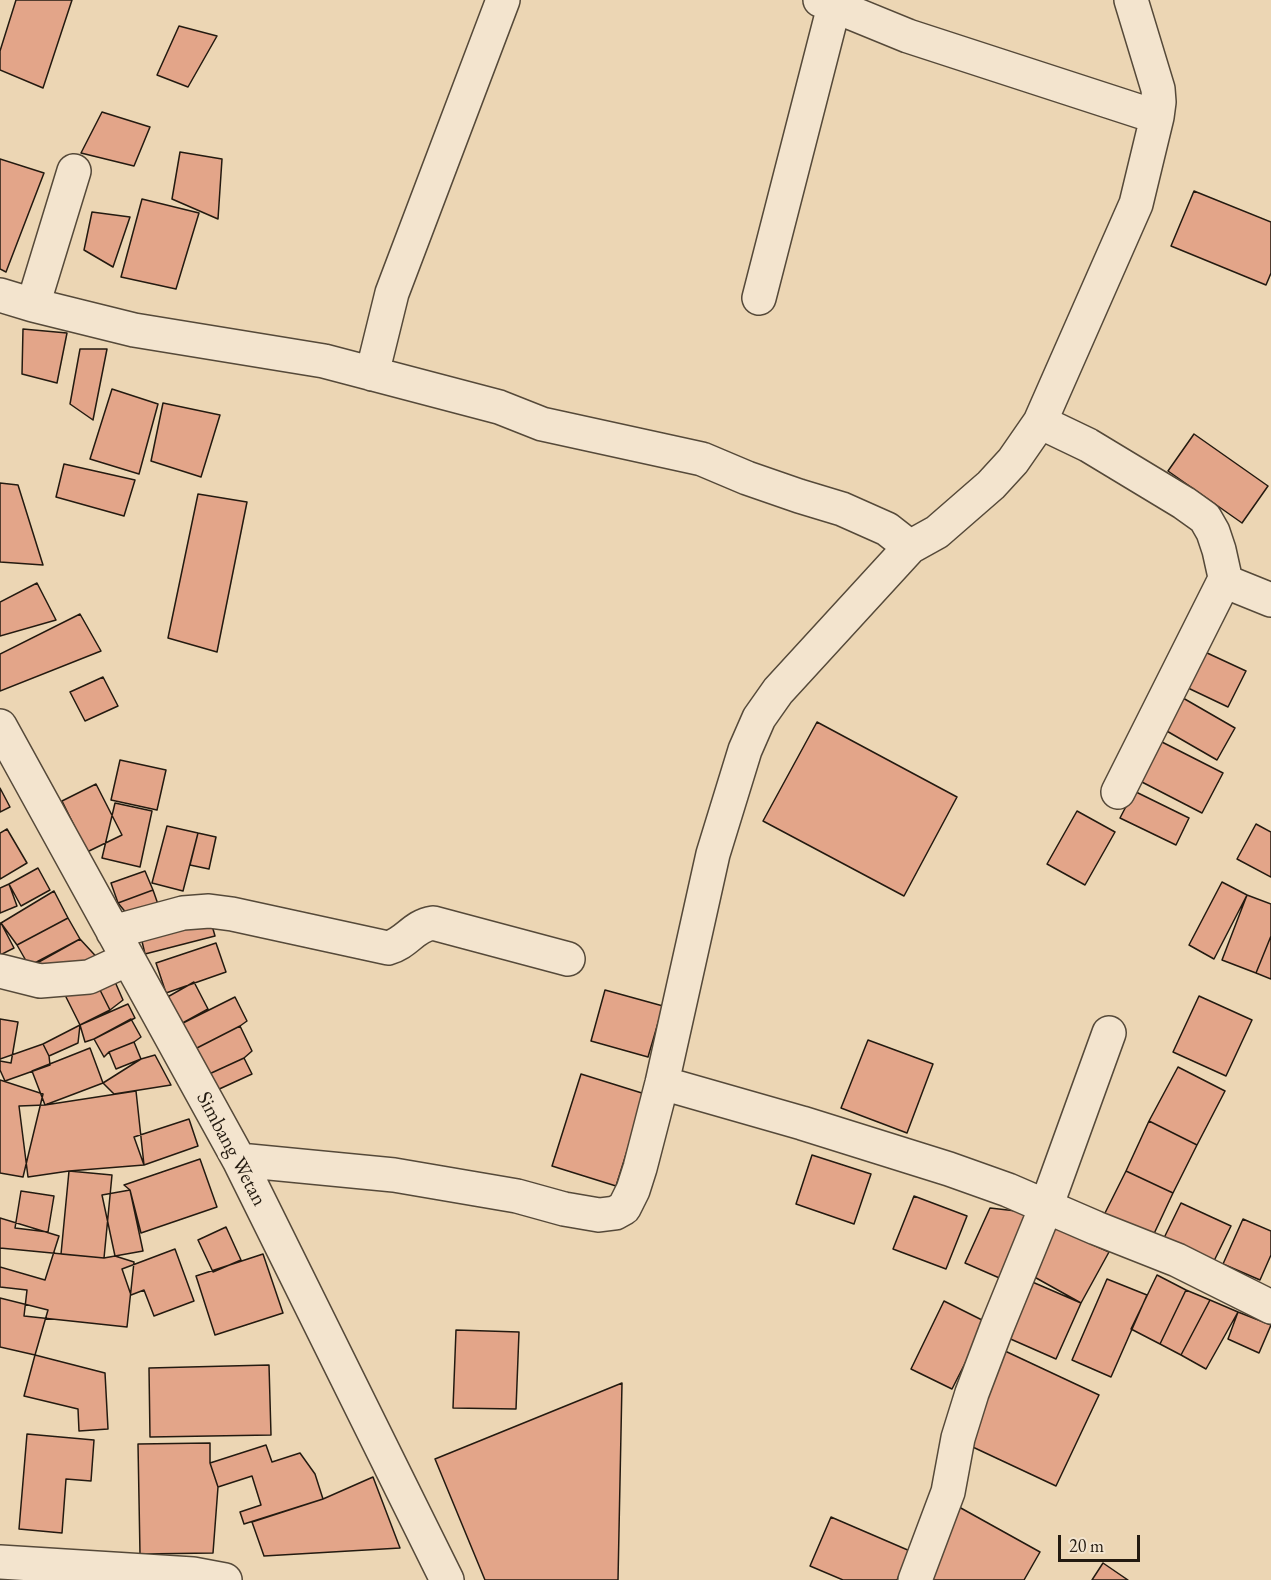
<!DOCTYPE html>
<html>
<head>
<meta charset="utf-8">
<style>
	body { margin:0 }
	#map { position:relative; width:1271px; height:1580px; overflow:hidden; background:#ecd6b4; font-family:"EB Garamond",serif }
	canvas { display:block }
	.scale { position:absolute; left:1058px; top:1535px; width:82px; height:27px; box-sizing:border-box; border:3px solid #231a10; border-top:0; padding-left:8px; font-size:18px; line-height:21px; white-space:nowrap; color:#231a10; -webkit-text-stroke:4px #f3e4ce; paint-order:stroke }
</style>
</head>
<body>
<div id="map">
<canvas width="1271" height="1580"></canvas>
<div class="scale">20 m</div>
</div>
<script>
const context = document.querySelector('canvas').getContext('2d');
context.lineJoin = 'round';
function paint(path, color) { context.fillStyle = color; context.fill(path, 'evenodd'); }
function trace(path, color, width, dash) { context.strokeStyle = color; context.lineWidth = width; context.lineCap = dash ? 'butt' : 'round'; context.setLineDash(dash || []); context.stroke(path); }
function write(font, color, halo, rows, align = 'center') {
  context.font = font + ' "EB Garamond",serif'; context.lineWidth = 6; context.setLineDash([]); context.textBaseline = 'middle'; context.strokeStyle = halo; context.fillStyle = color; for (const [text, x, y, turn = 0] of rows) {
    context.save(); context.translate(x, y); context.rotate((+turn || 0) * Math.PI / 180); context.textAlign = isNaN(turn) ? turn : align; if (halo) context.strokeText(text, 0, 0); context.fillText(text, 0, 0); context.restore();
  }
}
const building = new Path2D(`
	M16,0h56l-29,88 -43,-18v-19z
	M179,26l38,10 -29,51 -31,-12z
	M102,112l48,15 -16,39 -53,-13z
	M180,152l42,7 -4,60 -46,-20z
	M0,159l44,14 -38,99 -6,-3z
	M1194,191l77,31v51l-5,12 -95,-39z
	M142,199l57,14 -23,76 -55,-12z
	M92,212l38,5 -17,50 -29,-17z
	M23,329l44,4 -10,50 -35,-9z
	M80,349h27l-14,71 -23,-16z
	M112,389l46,15 -19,70 -49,-15z
	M163,403l57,12 -19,62 -50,-16z
	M1194,434l74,52 -26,37 -74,-52z
	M64,464l71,16 -11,36 -68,-19z
	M0,483l18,2 25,80 -43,-3z
	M198,494l49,8 -30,150 -49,-14z
	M37,583l19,37 -56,16v-34z
	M80,614l21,37 -101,40v-37z
	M1205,652l41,19 -18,36 -40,-19z
	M103,677l15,29 -33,15 -15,-29z
	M1183,698l52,30 -18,32 -52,-30z
	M817,722l140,75 -53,99 -141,-75z
	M1158,740l65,33 -21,40 -64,-33z
	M120,760l46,10 -9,40 -46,-10z
	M96,784l26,51 -35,17 -25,-51z
	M0,788l10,19 -10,5z
	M1134,791l55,27 -13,27 -56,-27z
	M115,803l37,8 -12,56 -38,-9z
	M1077,811l38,21 -30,53 -38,-21z
	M1256,824l15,8v45l-34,-18z
	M167,826l31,7 -15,58 -31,-8z
	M7,829l20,34 -27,16v-46z
	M198,833l18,4 -7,32 -19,-4z
	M38,868l12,22 -29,16 -12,-22z
	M145,871l8,19 -35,13 -7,-20z
	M1222,882l25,13 -33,64 -25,-14z
	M9,884l8,22 -17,7v-25z
	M153,890l7,20 -28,10 -14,-17z
	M54,891l14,27 -51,27 -16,-22z
	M1247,895l24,9v32l-15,37 -34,-13z
	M209,915l6,21 -70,18 -5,-21z
	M68,918l12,21 -51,27 -12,-21z
	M0,923h1l13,25 -14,7z
	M1271,936v43l-15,-6z
	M80,939l23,25 -57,13 -9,-14z
	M216,943l10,29 -60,21 -10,-30z
	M112,975l11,25 -13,10 -15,-30z
	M95,980l15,30 -30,15 -15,-30z
	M194,982l14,27 -29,16 -15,-26z
	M605,990l58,16 -15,51 -57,-16z
	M1199,996l53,24 -26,56 -53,-24z
	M235,997l12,24 -7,5 -47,24 -14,-25z
	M128,1004l7,14 -41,21 -9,3 -5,-17z
	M0,1019l18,3 -7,41 -11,-2z
	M131,1019l10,18 -7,5 -25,10 -5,5 -10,-18z
	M80,1025l-2,18 -29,13 -6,-12z
	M240,1026l12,25 -8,7 -37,17 -14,-25z
	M868,1040l65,24 -26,69 -66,-25z
	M134,1042l7,17 -25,10 -7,-17z
	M43,1044l6,12 1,9 -45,16 -5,-11v-11z
	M90,1048l13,35 -58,22 -13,-34z
	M155,1055l16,30 -57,9 -11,-11 38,-24z
	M244,1058l8,16 -37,17 -8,-16z
	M1178,1067l47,24 -28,54 -48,-24z
	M581,1074l64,20 -29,92 -64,-20z
	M0,1080l43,14 -20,83 -23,-4z
	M136,1091l8,74 -75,6 -41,6 -9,-71 26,-1z
	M189,1119l9,27 -54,19 -10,-28z
	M1149,1121l48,24 -24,48 -47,-22z
	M812,1155l59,19 -17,50 -58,-20z
	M200,1159l17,48 -76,26 -11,-43 -6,-5z
	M69,1171l43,4 -8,83 -43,-4z
	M1126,1171l47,22 -21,45 -48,-23z
	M130,1190l13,61 -28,5 -13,-61z
	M21,1191l33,5 -6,36 -33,-4z
	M914,1196l53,20 -21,53 -53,-20z
	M1181,1203l50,23 -18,37 -50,-23z
	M990,1208l44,5 -30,67 -39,-17z
	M0,1218l59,18 -14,44 -45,-13z
	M1243,1219l28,12v24l-11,25 -37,-16z
	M1051,1226l58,26 -28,51 -52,-29z
	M226,1227l15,33 -28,12 -15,-32z
	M0,1248l104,10 11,-2 19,6 -7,65 -103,-11 3,-26 -27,-3z
	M175,1249l19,52 -40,15 -10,-26 -13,5 -9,-26z
	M263,1254l20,59 -68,22 -19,-59z
	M1157,1275l29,15 -26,54 -29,-15z
	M1107,1279l40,16 -36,82 -39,-17z
	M1030,1281l51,22 -25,56 -50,-22z
	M1186,1290l24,10 -29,55 -21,-11z
	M0,1298l48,12 -13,45 -35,-8z
	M1210,1300l28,12 -32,57 -25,-14z
	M944,1301l42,21 -34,67 -41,-20z
	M1238,1312l33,13 -12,28 -31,-14z
	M456,1330l63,2 -3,77 -63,-1z
	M1005,1351l94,44 -43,91 -94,-44z
	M35,1355l70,18 3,56 -29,2 -1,-22 -54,-13z
	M269,1365l2,70 -121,2 -1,-69z
	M622,1383l-4,197h-133l-50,-121z
	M27,1434l67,6 -3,41 -25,-2 -4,54 -43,-4z
	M210,1443v20l8,24 -5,66 -73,1 -2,-110z
	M266,1445l6,17 28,-9 15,21 8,25 -79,25 -4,-12 21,-7 -9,-29 -34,11 -8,-24z
	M373,1477l27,71 -136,8 -12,-34 71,-23z
	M959,1507l81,45 -16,28h-106z
	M831,1517l79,34 -13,29h-54l-33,-14z
	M1103,1563l25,17h-36z`);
paint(building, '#e3a589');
trace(building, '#231a10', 1.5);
const minor = new Path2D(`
	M820,0l88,36 249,81 -21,87 -96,218
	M1131,0l27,89 1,13 -2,15
	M0,295l33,10 101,25 190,31 175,46 43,17 160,35 45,19 52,18 43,13 45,20 23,18 -132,144 -19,27 -14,32 -32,104 -51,229 -22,85 -7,22 -9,18 -9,5 -16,2 -35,-6 -47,-13 -123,-21 -155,-15
	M759,298l75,-292
	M33,305l41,-134
	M372,374l20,-81 111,-293
	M910,547l27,-15 54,-47 22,-24 27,-39 48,23 96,58 21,15 8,14 6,18 6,27 -1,4 47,19
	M0,726l239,434 208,420
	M1118,792l106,-211
	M113,932l70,-19 26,-2 23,3 156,34c19,-5 25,-22 45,-25l135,36
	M0,971l40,10 49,-4 39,-18
	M662,1083l140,40 147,46 59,21 88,38 81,32 94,47
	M0,1562l193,12 32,6
	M915,1580l33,-88 10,-54 14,-45 25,-66 49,-120 63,-174`);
trace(minor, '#554939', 36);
trace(minor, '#f3e4ce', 33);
write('21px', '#231a10', '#f3e4ce', [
	["Simbang Wetan",231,1149,62]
]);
</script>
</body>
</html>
